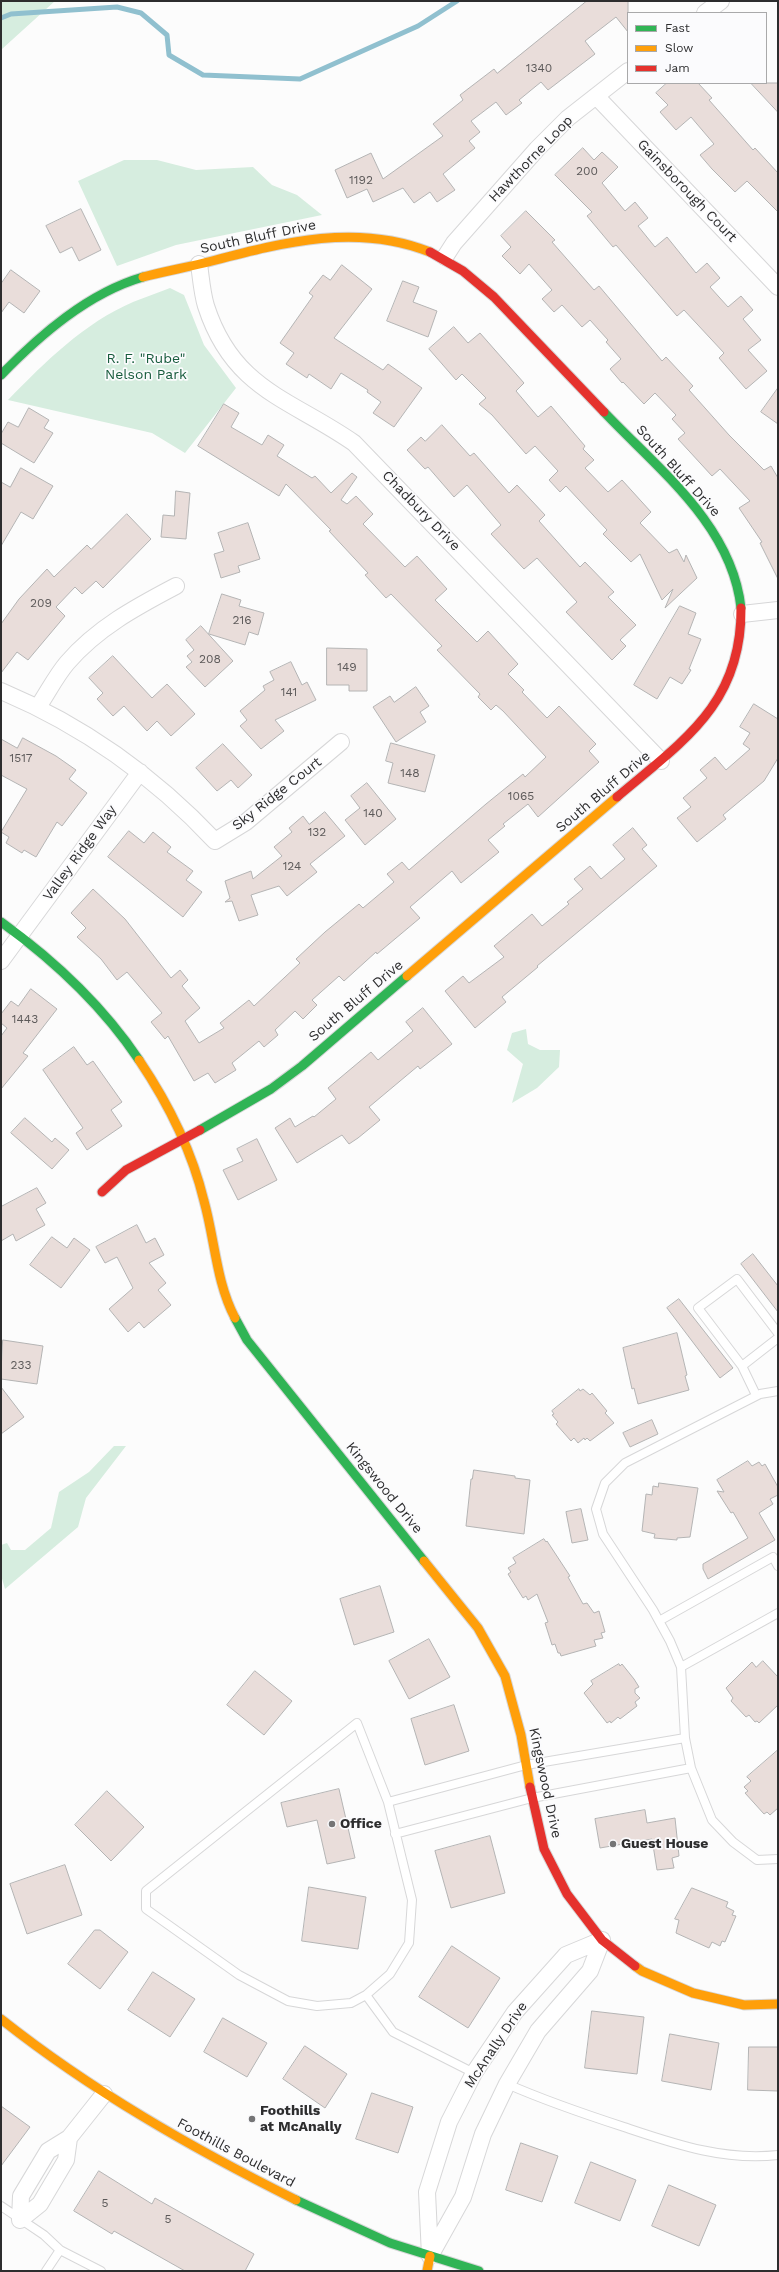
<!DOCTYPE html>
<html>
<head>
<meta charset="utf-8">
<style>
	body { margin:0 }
	#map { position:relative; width:779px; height:2272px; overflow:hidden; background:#fcfcfc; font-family:"Work Sans",sans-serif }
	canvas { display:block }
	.frame { position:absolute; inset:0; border:2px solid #2d2d2e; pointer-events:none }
	.legend { position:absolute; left:627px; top:12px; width:140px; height:72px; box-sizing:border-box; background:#fbfbfd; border:1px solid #a9a9aa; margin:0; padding:5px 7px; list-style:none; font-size:12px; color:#2d2d2e }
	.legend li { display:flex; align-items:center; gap:8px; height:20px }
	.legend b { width:20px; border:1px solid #a9a9aa }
</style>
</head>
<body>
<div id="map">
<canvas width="779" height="2272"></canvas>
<div class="frame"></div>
<ul class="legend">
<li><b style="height:5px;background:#30b455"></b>Fast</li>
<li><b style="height:5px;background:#ff9f0a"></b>Slow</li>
<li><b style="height:5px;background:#e5322d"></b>Jam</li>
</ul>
</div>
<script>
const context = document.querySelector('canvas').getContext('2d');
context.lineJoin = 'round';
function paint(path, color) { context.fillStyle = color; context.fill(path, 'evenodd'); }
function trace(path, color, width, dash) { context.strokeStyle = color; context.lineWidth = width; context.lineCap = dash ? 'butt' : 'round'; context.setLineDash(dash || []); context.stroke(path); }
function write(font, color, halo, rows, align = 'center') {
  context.font = font + ' "Work Sans",sans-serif'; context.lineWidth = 3.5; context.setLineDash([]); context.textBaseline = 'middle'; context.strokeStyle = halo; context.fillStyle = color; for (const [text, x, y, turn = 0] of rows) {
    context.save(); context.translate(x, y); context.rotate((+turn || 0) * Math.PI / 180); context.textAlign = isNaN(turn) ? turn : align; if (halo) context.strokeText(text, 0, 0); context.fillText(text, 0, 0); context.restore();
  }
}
paint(new Path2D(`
	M1,1h54l-53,48z
	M124,160h33l39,10 57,-3 19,18 25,10 25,20 -146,30 -59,21 -39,-85z
	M170,288l14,7 20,50 32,43 -51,65 -33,-20 -144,-33c37,-38 76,-77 125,-98 12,-5 25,-9 37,-14z
	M526,1029l2,15 12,6h20l-1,17 -22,21 -25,15 11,-39 -16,-14 5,-17z
	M114,1446h12l-40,52 -8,29 -73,62 -4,-14v-30l6,-2 4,7h14l26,-22 8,-36 30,-20z`), '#d6eddf');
trace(new Path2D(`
	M1,18l10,-4 106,-7 24,6 26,22 2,20 34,20 97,4 118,-53 39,-25`), '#90c0cf', 5);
const building = new Path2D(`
	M587,1h41v31l-12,-15 -31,24 10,13 -47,36 -7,-8 -22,18 3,3 -16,12 -10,-13 -25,19 9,11 -11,9 6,7 -32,26 12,16 -18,12 -7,-10 -16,11 -11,-15 -30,14 -6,-13 -20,9 -12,-28 36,-17 12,26 60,-43 -10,-12 30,-24 -3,-5 34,-26 3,4z
	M667,83h31l14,15 -3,2 44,50 2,-2 23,25v39l-31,-31 -12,11 -23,-23 -12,-14 14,-11 -23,-27 -15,13 -16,-18 8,-7 -12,-12z
	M751,83h27v29z
	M583,148l11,12 8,-8 16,15 -16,16 23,28 10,-9 13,16 -10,8 17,21 12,-10 29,36 11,-10 13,15 -10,9 18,20 13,-11 12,14 -10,9 18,21 -13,10 19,21 -21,18 -27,-31 5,-5 -40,-43 -7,6 -61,-71 -3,2 -26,-31 5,-4 -37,-37z
	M81,209l20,41 -22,11 -7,-14 -12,6 -14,-27z
	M526,211l29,29 -3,2 42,48 5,-4 63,75 4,-4 27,29 -4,4 40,45 35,35 7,-4 7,12v101l-18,-36 2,-1 -23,-34 11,-7 -30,-32 -8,7 -34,-37 7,-6 -13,-14 4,-4 -21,-22 -11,11 -21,-22 -1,1 -12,-14 11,-10 -15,-17 2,-2 -18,-20 -8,7 -20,-22 -8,7 -12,-13 10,-9 -23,-26 -9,10 -18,-18 9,-9 -10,-11z
	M342,265l30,24 -38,49 49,32 5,-6 34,24 -28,39 -21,-14 8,-11 -14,-10 1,-2 -27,-17 -10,16 -22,-15 -2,4 -21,-14 8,-11 -14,-10 33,-47 -4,-3 14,-18 7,5z
	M11,270l29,21 -16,22 -15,-11 -8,11v-29z
	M403,281l16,6 -6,15 24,9 -9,26 -41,-16z
	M454,327l14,16 12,-10 44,50 -8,8 22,26 13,-11 34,40 -2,3 11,11 -9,8 23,24 14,-12 29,32 -11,11 29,30 8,-4 7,13 2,-7 11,23 -32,30 8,-19 -11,11 -22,-46 -9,8 -28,-28 4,-4 -41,-44 -6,6 -11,-12 9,-9 -23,-25 -9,8 -34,-39 -13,-11 7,-6 -24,-24 -6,6 -27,-31z
	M778,388v36l-17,-12z
	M224,404l15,9 -8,14 31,18 6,-10 16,10 -7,11 35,22 3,-2 16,17 21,-20 5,4 -16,23 6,4 9,-8 17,18 -10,10 42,43 12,-11 30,33 -12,11 42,42 11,-11 30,33 -10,10 16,16 -2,2 25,26 12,-12 37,38 -7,7 10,11 -61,55 -10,-13 -25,20 2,2 -17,14 11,12 -38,31 -9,-12 -42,36 10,11 -43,36 -1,-2 -32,29 -5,-5 -27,24 5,5 -14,14 -8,-8 -20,19 3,5 -14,12 -5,-6 -27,22 4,7 -21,13 -7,-10 -14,8 -26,-45 -3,3 -14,-17 11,-9 -35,-41 -10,8 -16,-21 -24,-22 9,-9 -15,-15 22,-24 32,30 46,59 9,-8 8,10 -6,6 18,22 -15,13 14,22 25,-15 -4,-5 29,-23 5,6 46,-43 -4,-4 29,-27 34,-28 4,4 31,-26 -7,-8 15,-12 7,8 77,-66 37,-30 2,3 21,-20 -43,-46 -7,-6 -5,5 -13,-13 2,-3 -43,-44 5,-4 -51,-52 -5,4 -21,-23 3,-2 -39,-42 2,-1 -45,-46 -7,12 -81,-50z
	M29,408l20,12 -5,8 9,5 -19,30 -33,-20v-9l7,-12 10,5z
	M442,425l28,31 4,-3 35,40 8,-8 28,30 -6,6 41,46 5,-5 29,30 -6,5 28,28 -16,15 6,6 -14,14 -46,-48 11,-10 -40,-44 -13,11 -33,-35 10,-9 -34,-40 -13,12 -26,-30 -3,2 -18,-19 14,-13 4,4z
	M21,468l32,18 -20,33 -12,-7 -20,34v-64l9,5z
	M176,491l14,2 -4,46 -25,-2 2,-22 11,1z
	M127,514l24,25 -48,49 -7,-7 -14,13 -7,-7 -19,20 9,9 -37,44 -11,-8 -16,21v-49l18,-25 28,-30 7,8 33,-32 4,4z
	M248,523l12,36 -22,7 2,6 -19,6 -7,-24 10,-3 -6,-18z
	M222,594l19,6 -2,6 25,7 -6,22 -9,-3 -4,13 -36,-11z
	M680,606l16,7 -8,21 13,5 -12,30 2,1 -9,14 -12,-7 -13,22 -23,-14z
	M201,626l32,35 -28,26 -19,-20 6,-5 -5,-6 7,-6 -8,-10z
	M327,648l40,1v42h-18v-6h-22z
	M113,656l39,42 15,-14 28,30 -24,22 -14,-15 -10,10 -23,-25 -11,10 -16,-17 6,-6 -14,-15z
	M291,662l11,23 5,-3 9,18 -41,20 9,11 -23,18 -21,-23 7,-6 -7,-9 25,-21 -2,-4 11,-6 -4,-8z
	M416,687l13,19 -9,6 6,10 -30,20 -23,-35 17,-11 4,6z
	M754,704l24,15v39l-14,23 -41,34 3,4 -29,23 -20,-24 14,-11 -8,-9 24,-20 -7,-8 15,-13 11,13 24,-21 -7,-5 7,-11 -10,-6z
	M23,738l33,18 20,14 -7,9 18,14 -25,33 -5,-4 -21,35 -12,-7 -2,3 -16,-10 3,-6 -8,-5 26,-43 -26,-14v-36l16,9z
	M391,743l44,12 -10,37 -37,-9 5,-20 -7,-2z
	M223,744l29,31 -14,13 -7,-8 -14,11 -21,-23z
	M367,783l29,36 -31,26 -20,-25 15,-12 -9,-12z
	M325,812l20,24 -35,28 7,8 -30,24 -8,-10 -28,9 7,20 -19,6 -7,-20 -7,1 5,-4 -5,-17 26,-10 2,8 29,-23 -8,-9 18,-15 -3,-4 14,-12 6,8z
	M633,828l14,17 -5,4 15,17 -120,100 1,1 -36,30 4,5 -31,26 -30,-37 18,-15 6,7 35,-26 -10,-11 38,-32 10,12 27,-22 -2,-2 16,-13 -9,-10 16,-13 11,13 24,-20 -12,-14z
	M129,831l15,12 9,-11 18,15 -4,5 26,19 -7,9 16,12 -19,25 -75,-60z
	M31,989l26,20 -34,44 5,3 -27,33v-53l6,-8 -6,-5v-9l10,-13 7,5z
	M423,1008l29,36 -32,25 -2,-3 -49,41 11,13 -22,18 -9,6 -7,-9 -45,28 -22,-35 15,-10 5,9 18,-11 1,1 22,-18 -8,-11 43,-36 7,8 35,-29 -7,-9z
	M74,1047l13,18 6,-4 29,41 -11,8 11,16 -35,24 -11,-17 7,-5 -40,-58z
	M25,1118l27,24 3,-4 14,12 -17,19 -41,-36z
	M257,1139l20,41 -39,20 -15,-30 20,-9 -6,-12z
	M37,1188l9,15 -10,6 9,16 -29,16 -3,-7 -12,7v-34z
	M137,1225l9,18 9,-5 9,17 -15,8 17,20 -8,7 13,15 -27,23 -5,-6 -11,10 -19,-23 24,-21 -16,-31 -12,6 -9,-16z
	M52,1237l15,11 7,-10 16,12 -29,38 -31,-23z
	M753,1254l25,32v26l-37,-48z
	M679,1299l54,69 -13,10 -53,-70z
	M677,1333l10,42 -2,1 4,14 -51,14 -4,-16 -2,1 -9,-41z
	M3,1340l40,6 -6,38 -36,-5z
	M1,1387l23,30 -23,17z
	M579,1389l1,2 3,-2 7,6 2,-2 15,18 -2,2 9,10 -24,18 -3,-3 -2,2 -1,-2 -6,5 -4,-5 -3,3 -15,-17 2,-2 -6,-7 2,-1 -2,-3z
	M652,1420l6,14 -28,13 -7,-14z
	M748,1461l4,5 7,-4 3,4 3,-2 13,23v8l-8,4 3,5 -14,9 16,27 -67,39 -5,-10v-5l45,-26 -15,-26 -2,1 -14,-22 7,1 -7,-12z
	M474,1470l41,6v2l15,2 -6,54 -58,-8 5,-47h1z
	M659,1483l39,5 -8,49 -13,1v2l-23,-2 1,-4 -13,-3 4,-37 6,1 1,-9 5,1z
	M581,1509l7,31 -16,3 -6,-31z
	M544,1539l2,3 1,-1 23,35 -2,1 15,27 4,-1 7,10 5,-2 6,21 -4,1 2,5 -9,2 2,6 -35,10 -1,-3h-2l-3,-9 -3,1 -7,-22 3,-1 -11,-28 -9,6 -2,-4 -3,2 -15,-24 3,-2 -3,-4 8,-5 -3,-5z
	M380,1586l14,46 -40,13 -14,-46z
	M429,1639l21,38 -41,22 -20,-38z
	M763,1661l15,16v28l-19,18 -2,-2 -2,1 -6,-7 -3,2 -15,-16 2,-3 -7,-10 26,-26 4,5z
	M619,1664l1,2 2,-2 12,15 5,8 -4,2v4l5,5 -5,4 2,4 -17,13 -2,-2 -7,6 -1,-2 -3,2 -23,-30 9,-9 -2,-3z
	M255,1671l37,30 -28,34 -37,-30z
	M454,1705l15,46 -44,14 -14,-46z
	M778,1750v58l-8,7 -3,-3 -3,2 -19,-21 3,-2 -4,-4 7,-6 -4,-4z
	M339,1789l16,69 -28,6 -10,-44 -30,7 -6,-24z
	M107,1791l37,36 -33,34 -36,-36z
	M645,1810l2,13 28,-5 4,38 -7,2 2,10 -17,2 -5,-31 -52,9 -5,-29z
	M490,1836l15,57 -54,15 -16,-57z
	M65,1865l17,50 -55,19 -17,-50z
	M309,1887l57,10 -8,52 -56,-8z
	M692,1888l36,14 -2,5 8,4 -2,4 4,1 -11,26 -3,-1 -2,5 -8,-4 -3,6 -33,-15 3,-13 -4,-1z
	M95,1930h5l28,22 -28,37 -32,-25z
	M452,1946l48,32 -32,50 -49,-31z
	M153,1972l42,27 -25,38 -42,-27z
	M592,2011l52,6 -7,57 -52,-6z
	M223,2018l44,25 -20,34 -43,-25z
	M670,2034l49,9 -8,47 -49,-9z
	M305,2046l42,28 -22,34 -42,-29z
	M749,2047h29v44l-30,-1z
	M372,2093l41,14 -15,46 -42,-14z
	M1,2106l29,21 -29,39z
	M521,2143l37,13 -16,46 -36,-12z
	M591,2162l45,18 -16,41 -45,-18z
	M99,2171l53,33 3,-6 99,56 -9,17h-60l-71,-40 -2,3 -38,-23z
	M669,2185l47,20 -17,41 -47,-20z`);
paint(building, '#e9ddda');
trace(building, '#b4b4b4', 1);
const lane = new Path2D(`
	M742,1366l36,-28
	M778,1391l-18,3 -135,69 -20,20 -9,26 7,25 50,76 17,31 11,26 4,71 6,30 21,52 21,22 24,18 21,-1
	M756,1395l-14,-29 -44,-58 39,-29 41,54
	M659,1621l114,-64 5,9
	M681,1667l97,-54
	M357,1723l31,79 24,98 -3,43 -19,31 -24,21 -15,8 -34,3 -29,-5 -49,-26 -93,-66v-18z
	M388,1802l138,-37 159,-27
	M395,1834l137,-36 159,-30
	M366,1995l27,37 81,41
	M507,2084c39,17 77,30 117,43 51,17 99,34 154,28
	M1,2206l43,29 16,15 41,21
	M46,2271l14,-21`);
const street = new Path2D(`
	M705,13l16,-12
	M596,96l182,191
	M445,257l9,-14 83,-94 31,-31 60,-47
	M199,264c2,14 3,29 7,42 27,84 85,93 148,137l307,318
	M742,614l36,-4
	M1,691c83,35 152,84 214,150l31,-19 95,-80
	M38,707c10,-15 18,-31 29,-44 30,-35 69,-56 109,-77
	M1,961l139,-189
	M20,2220l20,-16 26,-44 3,-22 35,-44
	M20,2220l1,-24 27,-45 21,-13
	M430,2256l-3,-64 22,-70 25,-49 41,-61 51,-57 36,-15
	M430,2256l33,-59 20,-63 24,-50 31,-53 52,-60 12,-31`);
const fast = new Path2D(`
	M1,375c39,-40 87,-82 142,-98
	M604,412c54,57 128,113 137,196
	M1,922c54,39 101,83 138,138
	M200,1130l71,-41 31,-23 105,-90
	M235,1318l12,22 177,221
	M296,2200l94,43 89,28`);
const slow = new Path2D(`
	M143,277c23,-6 46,-10 69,-16 72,-19 146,-38 218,-9
	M407,976l210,-179
	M139,1060c29,43 53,91 65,141 11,39 12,81 31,117
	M424,1561l54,67 27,48 16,59 9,52
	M635,1966l7,5 51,22 51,12 34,-1
	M1,2019c91,72 191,129 295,181
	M427,2271l3,-15`);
const jam = new Path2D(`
	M430,252l33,19 31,26 110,115
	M617,797c66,-56 125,-93 124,-189
	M102,1192l24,-22 74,-40
	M530,1787l14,62 23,45 35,46 33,26`);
trace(lane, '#d7d7d8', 10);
trace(street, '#d7d7d8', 18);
trace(fast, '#d7d7d8', 11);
trace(slow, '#d7d7d8', 11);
trace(jam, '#d7d7d8', 11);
trace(lane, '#fff', 8);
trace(street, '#fff', 16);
trace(fast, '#30b455', 9);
trace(slow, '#ff9f0a', 9);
trace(jam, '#e5322d', 9);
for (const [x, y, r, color] of [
	[332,1824,4,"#757576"],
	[613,1844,4,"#757576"],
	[252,2119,4,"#757576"]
]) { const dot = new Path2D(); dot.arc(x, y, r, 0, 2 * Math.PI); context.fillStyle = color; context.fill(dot); trace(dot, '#fbfbfd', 1.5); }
write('12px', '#5c5959', null, [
	["1340",539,68],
	["200",587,171],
	["1192",361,180],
	["209",41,603],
	["216",242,620],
	["208",210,659],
	["149",347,667],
	["141",289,692],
	["1517",21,758],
	["148",410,773],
	["1065",521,796],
	["140",373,813],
	["132",317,832],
	["124",292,866],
	["1443",25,1019],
	["233",21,1365],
	["5",105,2203],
	["5",168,2219]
]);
write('14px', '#2d2d2e', '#fbfbfd', [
	["Hawthorne Loop",531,159,-46],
	["Gainsborough Court",687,191,46],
	["South Bluff Drive",258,237,-12],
	["South Bluff Drive",678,471,48],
	["Chadbury Drive",421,511,46],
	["South Bluff Drive",603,792,-40],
	["Sky Ridge Court",277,794,-38],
	["Valley Ridge Way",80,853,-54],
	["South Bluff Drive",356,1001,-40],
	["Kingswood Drive",384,1488,51],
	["Kingswood Drive",545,1783,78],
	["McAnally Drive",496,2045,-56],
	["Foothills Boulevard",236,2153,28]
]);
write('14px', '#185c3d', '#fbfbfd', [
	["R. F. \"Rube\"",146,359],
	["Nelson Park",146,375]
]);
write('bold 14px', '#2d2d2e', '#fbfbfd', [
	["Office",340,1824],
	["Guest House",621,1844],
	["Foothills",260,2111],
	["at McAnally",260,2127]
], 'left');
</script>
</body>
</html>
